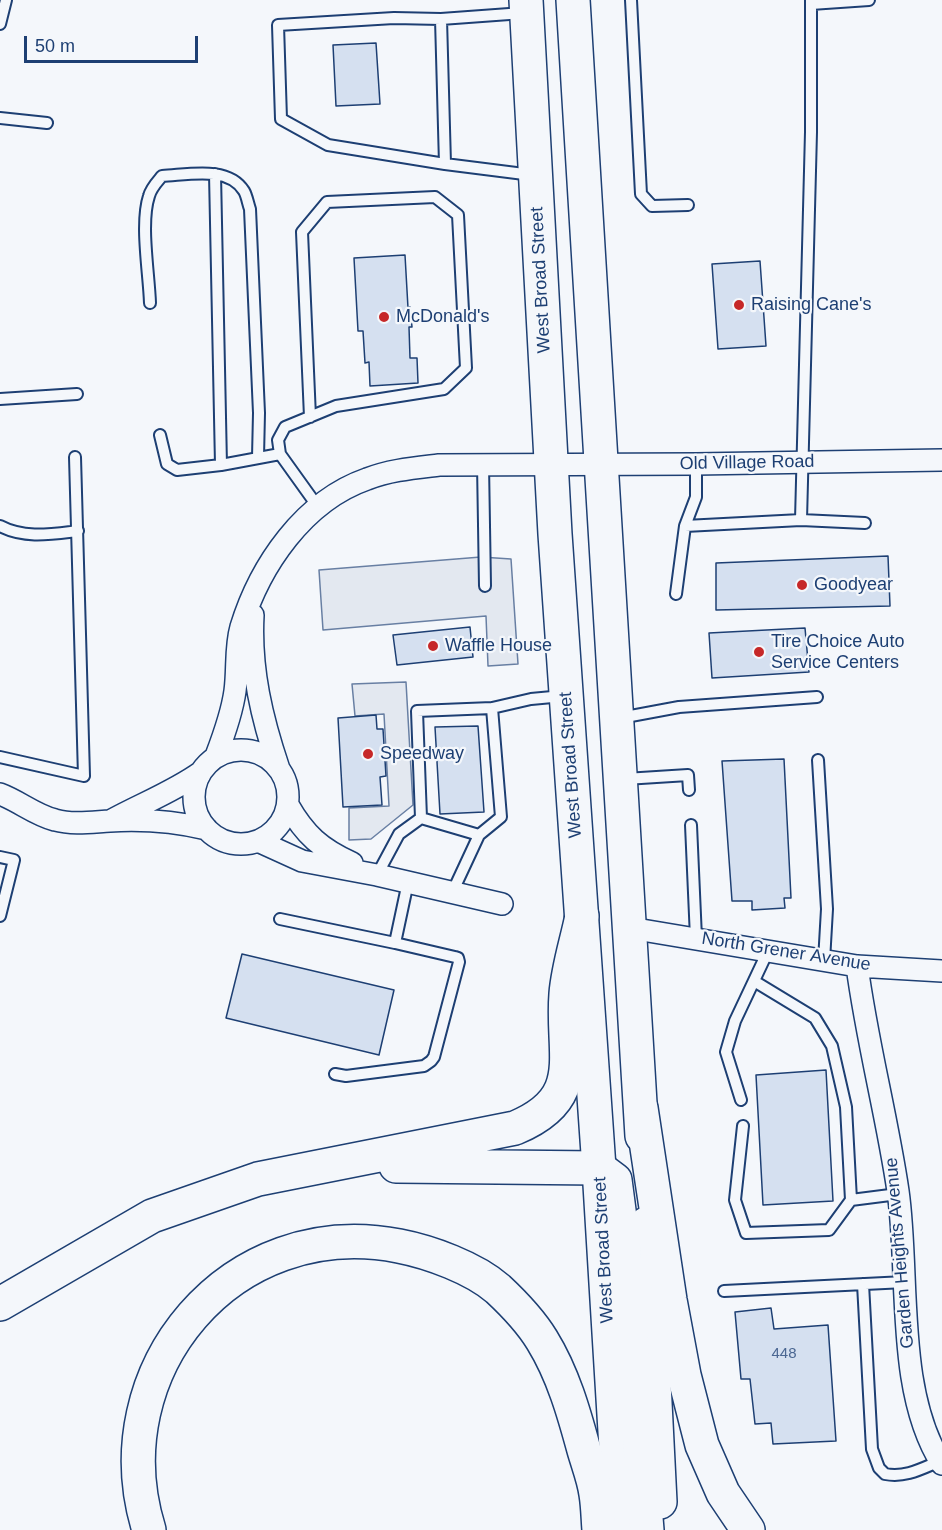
<!DOCTYPE html>
<html>
<head>
<meta charset="utf-8">
<style>
	body { margin:0 }
	#map { position:relative; width:942px; height:1530px; overflow:hidden; background:#f4f7fb; font-family:Helvetica,sans-serif }
	canvas { display:block }
	.scale { position:absolute; left:24px; top:36px; width:174px; height:27px; box-sizing:border-box; border:3px solid #1d3f73; border-top:0; padding-left:8px; font-size:18px; line-height:21px; white-space:nowrap; color:#1d3f73; -webkit-text-stroke:4px #f4f7fb; paint-order:stroke }
</style>
</head>
<body>
<div id="map">
<canvas width="942" height="1530"></canvas>
<div class="scale">50 m</div>
</div>
<script>
const context = document.querySelector('canvas').getContext('2d');
context.lineJoin = 'round';
function paint(path, color) { context.fillStyle = color; context.fill(path, 'evenodd'); }
function trace(path, color, width, dash) { context.strokeStyle = color; context.lineWidth = width; context.lineCap = dash ? 'butt' : 'round'; context.setLineDash(dash || []); context.stroke(path); }
function write(font, color, halo, rows, align = 'center') {
  context.font = font + ' Helvetica,sans-serif'; context.lineWidth = 4.5; context.setLineDash([]); context.textBaseline = 'middle'; context.strokeStyle = halo; context.fillStyle = color; for (const [text, x, y, turn = 0] of rows) {
    context.save(); context.translate(x, y); context.rotate((+turn || 0) * Math.PI / 180); context.textAlign = isNaN(turn) ? turn : align; if (halo) context.strokeText(text, 0, 0); context.fillText(text, 0, 0); context.restore();
  }
}
const parking = new Path2D(`
	M481,557l30,2 7,105 -30,2 -2,-50 -163,14 -4,-60z
	M406,682l7,123 -42,34 -22,1v-32l40,-2 -5,-92 -29,2 -3,-32z`);
paint(parking, '#e3e8f0');
trace(parking, '#687fa3', 1.5);
const building = new Path2D(`
	M376,43l4,61 -44,2 -3,-61z
	M405,255l3,53 2,-1 2,20h-3l1,31h7l1,25 -48,3 -1,-24 -4,1 -2,-32h-5l-4,-73z
	M760,261l6,85 -48,3 -6,-85z
	M888,556l2,50 -174,4v-47z
	M470,627l3,30 -76,8 -4,-30z
	M805,628l4,44 -97,6 -3,-45z
	M376,715l1,14h6l3,47 -6,1 2,28 -39,2 -5,-89z
	M478,726l6,86 -44,2 -5,-87z
	M784,759l7,139h-7l1,10 -33,2v-9h-20l-10,-140z
	M242,954l152,36 -15,65 -153,-37z
	M826,1070l7,131 -70,4 -7,-130z
	M771,1308l3,21 54,-4 8,116 -63,3 -2,-21 -16,1 -5,-45h-9l-6,-67z`);
paint(building, '#d5e0f0');
trace(building, '#1d3f73', 1.5);
const lane = new Path2D(`
	M631,0l10,194 11,12 36,-1
	M811,4l58,-4
	M523,13l-82,6 -47,-1 -116,7 3,94 47,26 117,19 87,11
	M441,19l4,145
	M0,24l6,-24
	M0,118l47,5
	M215,174l6,291 59,-11
	M150,303c-1,-30 -10,-80 -1,-107 2,-8 8,-14 13,-20 25,-1 66,-11 82,15 3,5 4,13 6,18l9,204 -1,44
	M0,399l77,-5
	M310,417l-8,-185 25,-30 108,-5 23,18 8,153 -22,21 -108,17 -51,21 -7,13 2,14 38,53
	M160,435l7,29 10,6 44,-5
	M483,464l2,122
	M801,520l64,3
	M0,526c24,13 52,8 78,5
	M685,526l11,-29v-33
	M676,594l9,-68 116,-6 10,-388v-132
	M620,718l59,-11 138,-10
	M0,757l84,19 -9,-319
	M818,760l9,149 -3,52
	M625,779l63,-4 1,15
	M421,818l58,17 22,-18 -9,-109
	M691,825l5,113
	M0,857l14,3 -14,56
	M377,875l22,-41 22,-16 -4,-107 75,-3 39,-9 32,-3
	M452,893l27,-58
	M280,919l115,24
	M335,1074l11,2 78,-10 7,-5 3,-4 25,-95 -1,-4 -3,-1 -60,-14 13,-61
	M741,1100l-15,-48 9,-31 33,-70
	M743,1126l-8,74 11,33 83,-3 22,-30 -5,-93 -14,-61 -17,-28 -61,-37
	M851,1200l47,-6
	M863,1284l9,165 7,19 6,6c20,4 36,-5 55,-13
	M724,1291l181,-9`);
const street = new Path2D(`
	M253,615c-3,54 9,104 26,154
	M194 797a47 47 0 1 1 94 0a47 47 0 1 1-94 0Z
	M216,756c8,-21 16,-43 19,-65 3,-22 0,-43 6,-64 19,-62 63,-126 126,-148 23,-9 47,-11 72,-14l257,-1 246,-4
	M0,794c19,7 35,21 55,26 18,5 37,2 55,1 32,-2 67,1 97,8
	M288,805c17,30 33,44 64,58
	M112,820c29,-16 61,-28 89,-48
	M258,841l44,20 75,14 125,29
	M630,928l227,38 85,5
	M857,966c10,76 30,150 41,225 12,84 -3,200 44,273`);
const primary = new Path2D(`
	M526,0l29,534 44,634 22,362
	M573,0l69,1136
	M646,1224l14,278`);
const highway = new Path2D(`
	M641,1108l29,192 14,75 18,70 21,48 25,37
	M396,1166l203,2 16,12 8,61 24,289
	M0,1304l152,-88 63,-22 43,-15 257,-51c72,-30 46,-72 51,-134 2,-26 11,-53 16,-78
	M149,1530c-50,-160 83,-317 250,-284 31,6 75,22 99,43 15,14 33,33 44,51 21,34 32,73 42,110 4,14 10,29 12,44 2,12 2,24 3,36`);
trace(lane, '#1d3f73', 14);
trace(street, '#1d3f73', 24);
trace(primary, '#1d3f73', 36);
trace(highway, '#1d3f73', 36);
trace(lane, '#f4f7fb', 10);
trace(street, '#f4f7fb', 21);
trace(primary, '#f4f7fb', 33);
trace(highway, '#f4f7fb', 33);
for (const [x, y, r, color] of [
	[739,305,6,"#c62828"],
	[384,317,6,"#c62828"],
	[802,585,6,"#c62828"],
	[433,646,6,"#c62828"],
	[759,652,6,"#c62828"],
	[368,754,6,"#c62828"]
]) { const dot = new Path2D(); dot.arc(x, y, r, 0, 2 * Math.PI); context.fillStyle = color; context.fill(dot); trace(dot, '#f4f7fb', 2); }
write('15px', '#4b6792', null, [
	["448",784,1354]
]);
write('18px', '#1d3f73', '#f4f7fb', [
	["West Broad Street",541,280,-93],
	["Old Village Road",747,463,-1],
	["West Broad Street",571,765,-94],
	["North Grener Avenue",786,952,9],
	["West Broad Street",604,1250,-93],
	["Garden Heights Avenue",900,1253,-95]
]);
write('18px', '#1d3f73', '#f4f7fb', [
	["Raising Cane's",751,305],
	["McDonald's",396,317],
	["Goodyear",814,585],
	["Tire Choice Auto",771,642],
	["Service Centers",771,663],
	["Waffle House",445,646],
	["Speedway",380,754]
], 'left');
</script>
</body>
</html>
